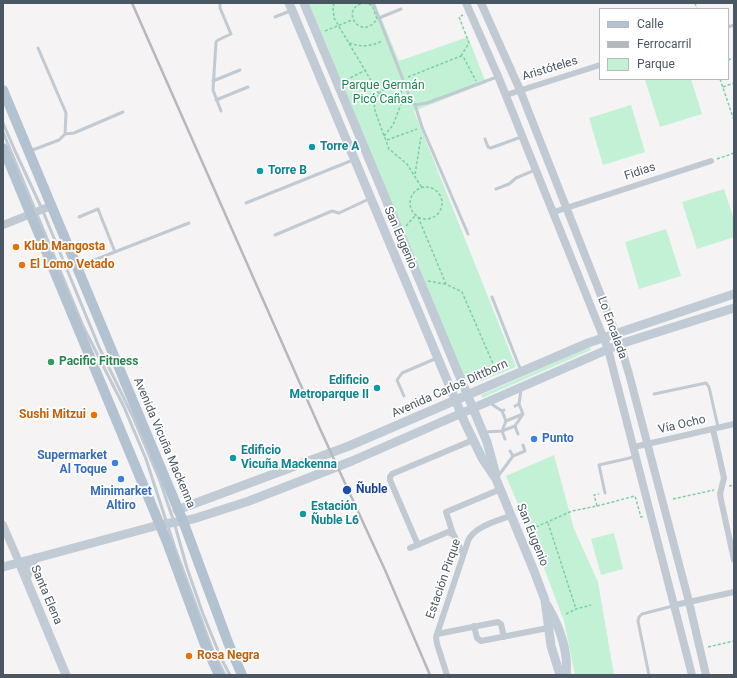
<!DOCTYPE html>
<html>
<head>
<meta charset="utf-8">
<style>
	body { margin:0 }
	#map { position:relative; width:737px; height:678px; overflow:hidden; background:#f5f3f3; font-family:Roboto,sans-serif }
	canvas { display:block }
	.frame { position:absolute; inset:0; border:4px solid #4a5661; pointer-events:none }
	.legend { position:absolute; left:599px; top:8px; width:130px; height:72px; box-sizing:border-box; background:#fff; border:1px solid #b7bbc0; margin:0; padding:5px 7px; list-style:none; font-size:12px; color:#4a5661 }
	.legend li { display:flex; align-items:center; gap:8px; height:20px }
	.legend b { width:20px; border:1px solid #b7bbc0 }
</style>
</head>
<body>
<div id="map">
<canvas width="737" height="678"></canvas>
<div class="frame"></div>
<ul class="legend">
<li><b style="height:5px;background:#b3c2d1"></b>Calle</li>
<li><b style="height:5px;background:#b5b8bd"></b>Ferrocarril</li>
<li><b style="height:11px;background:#c3f1d5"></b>Parque</li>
</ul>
</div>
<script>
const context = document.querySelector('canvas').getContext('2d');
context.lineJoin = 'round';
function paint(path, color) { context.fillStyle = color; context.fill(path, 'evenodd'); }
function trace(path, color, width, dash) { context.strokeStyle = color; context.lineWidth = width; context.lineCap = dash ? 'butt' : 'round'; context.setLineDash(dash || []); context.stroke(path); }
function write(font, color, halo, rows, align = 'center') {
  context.font = font + ' Roboto,sans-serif'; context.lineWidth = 3.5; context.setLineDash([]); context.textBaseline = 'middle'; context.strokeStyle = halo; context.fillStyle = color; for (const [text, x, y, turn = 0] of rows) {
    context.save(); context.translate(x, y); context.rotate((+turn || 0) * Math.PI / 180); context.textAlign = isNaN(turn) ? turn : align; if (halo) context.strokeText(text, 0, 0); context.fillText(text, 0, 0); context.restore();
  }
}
paint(new Path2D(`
	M309,3h66l24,58 69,-24 18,46 -72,28 102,256 -40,16 -5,-2 -8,-5z
	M648,79h43l11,35 -42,13 -15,-47z
	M631,105l14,47 -42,13 -14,-47z
	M724,189l10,31v17l-37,12 -15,-47z
	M666,229l15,47 -42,13 -14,-47z
	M590,347l1,3 -109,48 -1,-3z
	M554,455l20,74 24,53 16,93h-39l-11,-54 -31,-82 -27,-63z
	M614,533l9,36 -22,6 -10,-36z`), '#c3f1d5');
trace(new Path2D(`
	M334,3l-1,4 1,11 45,76 -5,8 1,9 14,38 18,15 15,24
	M364,3l8,2 5,14c-16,24 -39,-11 -13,-16z
	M695,3l2,6
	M325,31l27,-11
	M349,43c13,4 20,4 33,-2
	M461,56l8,-13 -10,-26 4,-2
	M728,60l6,-2
	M408,77l53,-21 3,2 12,23
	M720,79l14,41
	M346,80l20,-10
	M397,81l8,21
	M723,87l11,-4
	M379,94l9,-9 11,-4
	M384,136l9,-11 8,-21 5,-2
	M387,140l30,-11
	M717,159l17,-6
	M415,174l6,-37
	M410 203a16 16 0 1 1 32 0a16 16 0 1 1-32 0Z
	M418,217l28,67 16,8 35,81
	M406,226l9,-10
	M428,281l18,3
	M729,486l5,-1
	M673,499l41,-9
	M597,506l38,-10 6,21h2
	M548,523l28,86
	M527,531l45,-20 25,-5 -3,-11 5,-1
	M566,614l10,-5 15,-4
	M708,647l26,-6`), '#7ad0a6', 1.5, [3, 2]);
trace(new Path2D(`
	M220,3v5l11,26 -13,6 -2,2 -3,48 8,21
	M373,3l38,97 4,5 12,-2 70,-26
	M275,17l15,-6
	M379,18l22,-9
	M728,27l6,-2
	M213,81l27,-11
	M216,100l32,-13
	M415,105l7,22 46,107
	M3,123l13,30 26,56 57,138 34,70 27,64 14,41 13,46 16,46 18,44 9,17
	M3,132l80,194 41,81 22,52 29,89 19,52 19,51 12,24
	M65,134l9,-1 49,-21
	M485,139l3,8 3,1 30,-11
	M30,151l29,-11 6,-6 1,-21 -28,-65
	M496,189l13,-5 7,-6 19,-8
	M246,203l107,-43
	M79,217l19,-8 17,43
	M275,235l57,-24 7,2 30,-14
	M79,266l110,-43
	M492,297l29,74
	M654,394l52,-11 3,4 9,40
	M404,396l-7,-16 5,-7 35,-15
	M490,403l12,8
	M519,404l2,-14
	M504,410l-2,1 4,10 17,-7 -4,-10 -4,2
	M515,426l8,-12
	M485,432l17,-1 4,-10
	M505,439l-3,-8 13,-5 3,8
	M510,451l3,5 12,-5 -2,-6
	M499,475l14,-19
	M605,493l-6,-28 35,-8
	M649,675l-11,-54 1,-4 3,-3 31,-8`), '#c1cad2', 3);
trace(new Path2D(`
	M506,95l94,-30
	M554,212l157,-51
	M713,429l11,49 -4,16 1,6 13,60
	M634,447l100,-23
	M453,534l-7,-22 55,-23
	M418,545l-28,-65v-3l2,-3 81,-34
	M410,548l38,-16 6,3 9,20
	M675,605l59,-13
	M474,626l3,12 4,3 67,-13
	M437,634l61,-12 3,2 3,13
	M447,675l-10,-31 -1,-7 32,-96c6,-15 30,-20 44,-26`), '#c1cad2', 6);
trace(new Path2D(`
	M466,3l32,73 110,273 84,326
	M481,3l39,87 100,254 9,30 60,228 17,73
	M3,225l48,-19
	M3,525l16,37`), '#c1cad2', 8);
trace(new Path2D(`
	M289,3l176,420 17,35 14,21 38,92 11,29 6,46 9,29
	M304,3l183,439 9,33
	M177,510l172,-64 239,-103 146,-49
	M19,562l47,113
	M3,567l156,-42 34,-6 56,-18 103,-40 268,-117 114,-36
	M26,579l3,-10 6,-11
	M547,605c12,20 22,47 19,70`), '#c1cbd6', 9);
trace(new Path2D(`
	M3,90l180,431 46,124 13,30
	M3,148l164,394 38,103 14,30`), '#b3c2d1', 10);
trace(new Path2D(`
	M132,3l189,428 64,139 45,105`), '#b5b8bd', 2.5);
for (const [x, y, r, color] of [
	[312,147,4,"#0f9aa8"],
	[260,171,4,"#0f9aa8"],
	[16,247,4,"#e8710a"],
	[22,265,4,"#e8710a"],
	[51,362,4,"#2e9e5b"],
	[377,388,4,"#0f9aa8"],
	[94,415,4,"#e8710a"],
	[534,439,4,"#3f7fe0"],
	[233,458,4,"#0f9aa8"],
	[115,463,4,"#3f7fe0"],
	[121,479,4,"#3f7fe0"],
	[347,490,5,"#1a4fb4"],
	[303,514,4,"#0f9aa8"],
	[189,656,4,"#e8710a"]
]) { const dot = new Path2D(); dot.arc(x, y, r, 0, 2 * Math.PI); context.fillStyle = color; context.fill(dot); trace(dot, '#fff', 1.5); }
write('12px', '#4a5661', '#fff', [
	["Aristóteles",550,69,-17],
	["Fidias",640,172,-18],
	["San Eugenio",400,238,67],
	["Lo Encalada",612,328,70],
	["Avenida Carlos Dittborn",450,389,-24],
	["Vía Ocho",682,425,-13],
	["Avenida Vicuña Mackenna",164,443,67],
	["San Eugenio",532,535,68],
	["Estación Pirque",444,579,-71],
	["Santa Elena",46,595,67]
]);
write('12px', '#17864f', '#fff', [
	["Parque Germán",383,86],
	["Picó Cañas",383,100]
]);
write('bold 12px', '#0d838f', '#fff', [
	["Torre A",320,147],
	["Torre B",268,171],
	["Edificio",369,381,"right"],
	["Metroparque II",369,395,"right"],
	["Edificio",241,451],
	["Vicuña Mackenna",241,465],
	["Estación",311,507],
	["Ñuble L6",311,521]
], 'left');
write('bold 12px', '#c56008', '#fff', [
	["Klub Mangosta",24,247],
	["El Lomo Vetado",30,265],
	["Sushi Mitzui",86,415,"right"],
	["Rosa Negra",197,656]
], 'left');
write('bold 12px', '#27864d', '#fff', [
	["Pacific Fitness",59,362]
], 'left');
write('bold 12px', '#366cbe', '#fff', [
	["Punto",542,439],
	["Supermarket",107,456,"right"],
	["Al Toque",107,470,"right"],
	["Minimarket",121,492,"center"],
	["Altiro",121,506,"center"]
], 'left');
write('bold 12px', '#164399', '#fff', [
	["Ñuble",356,490]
], 'left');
</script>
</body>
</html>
